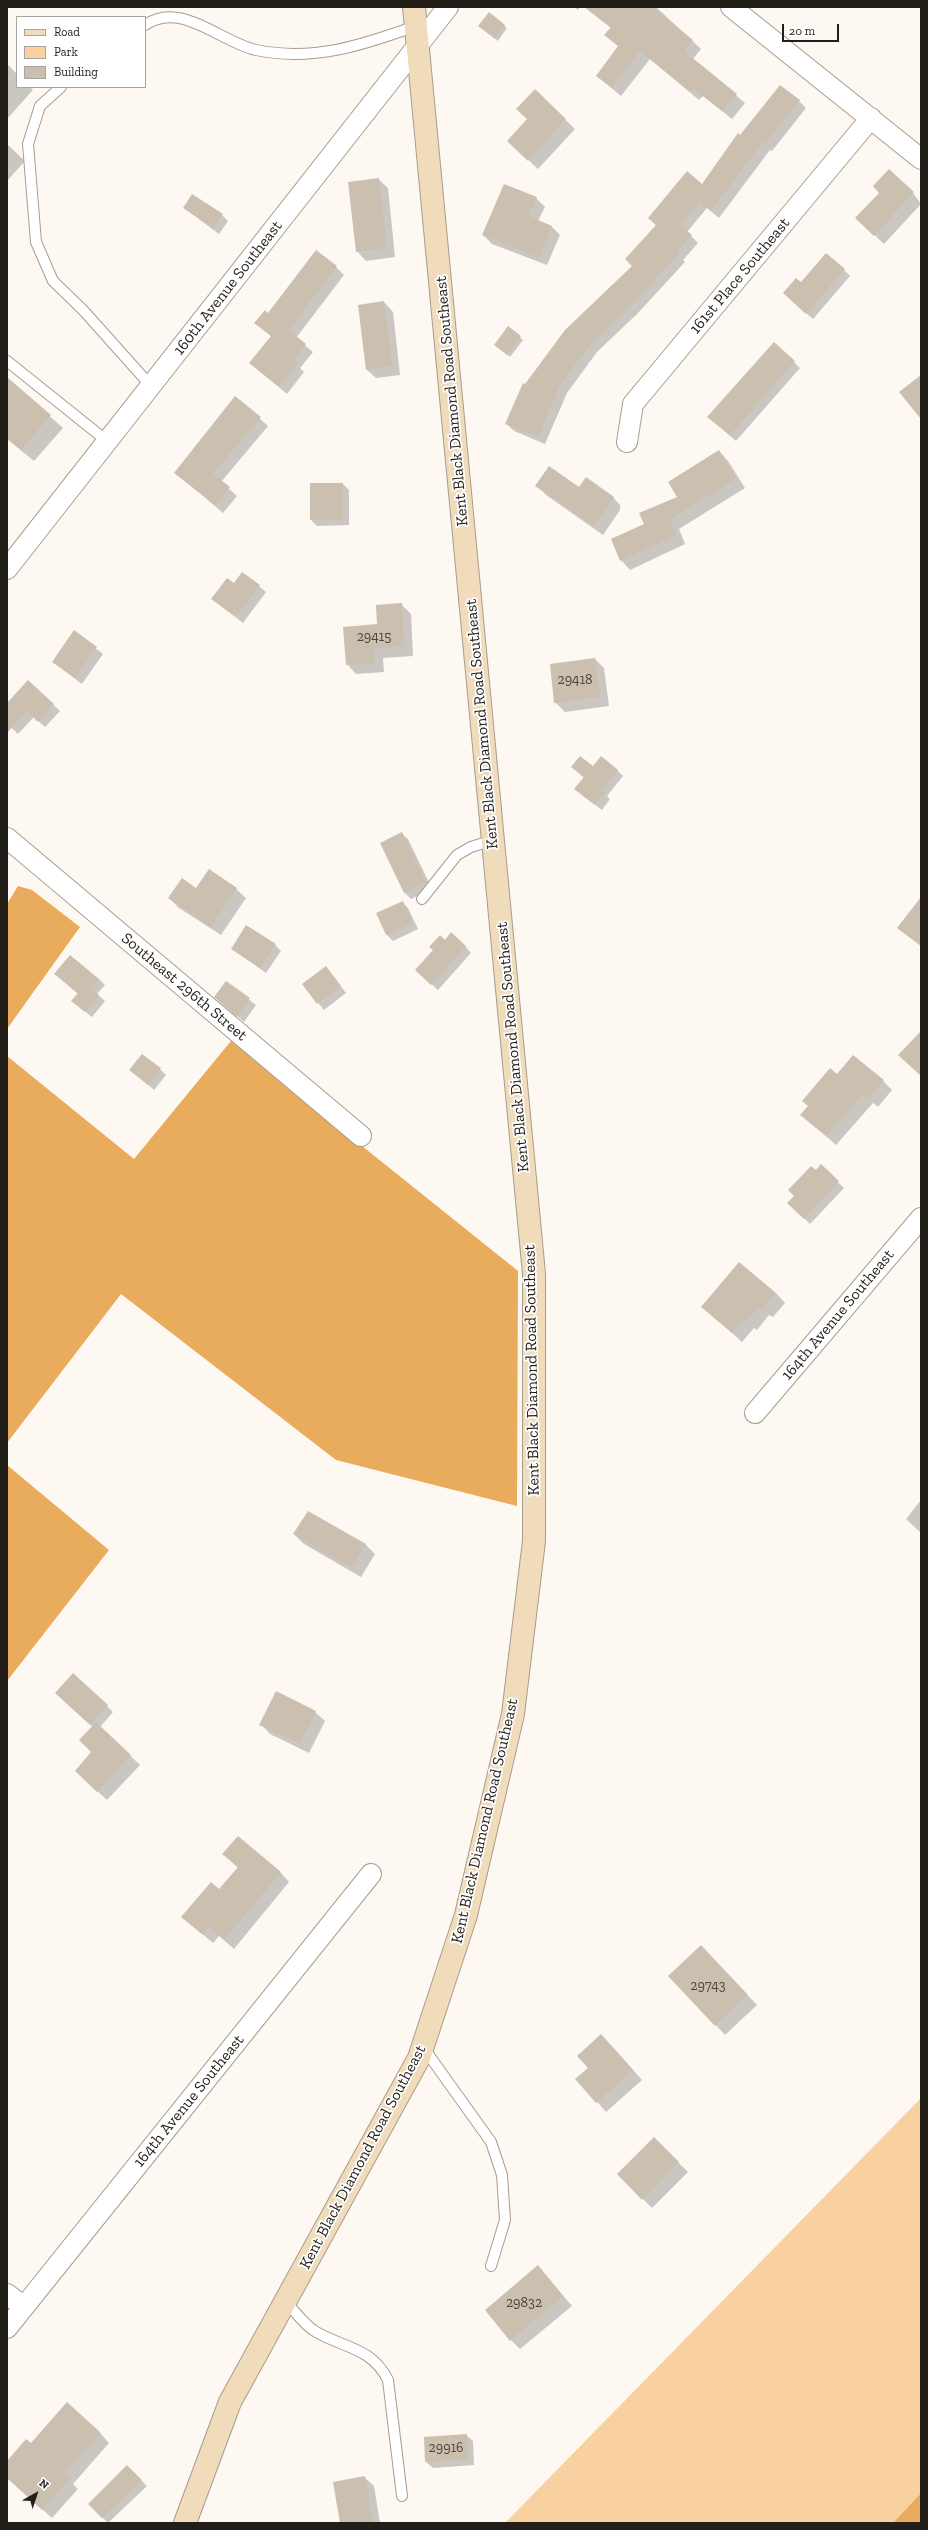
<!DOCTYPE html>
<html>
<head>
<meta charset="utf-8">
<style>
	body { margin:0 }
	#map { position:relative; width:928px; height:2530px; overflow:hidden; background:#fdf8f2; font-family:"Zilla Slab",serif }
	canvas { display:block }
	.frame { position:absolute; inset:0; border:8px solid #221e18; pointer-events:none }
	.legend { position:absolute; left:16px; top:16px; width:130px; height:72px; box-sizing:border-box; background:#fff; border:1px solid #a7a5a3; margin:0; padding:5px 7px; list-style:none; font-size:12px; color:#221e18 }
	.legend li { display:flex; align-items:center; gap:8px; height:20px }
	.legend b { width:20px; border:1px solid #a7a5a3 }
	.north { position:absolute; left:16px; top:2474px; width:40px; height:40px; -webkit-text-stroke:3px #fff; paint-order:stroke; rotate:39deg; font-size:11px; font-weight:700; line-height:16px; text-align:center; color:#221e18 }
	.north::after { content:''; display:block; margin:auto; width:14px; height:18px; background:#221e18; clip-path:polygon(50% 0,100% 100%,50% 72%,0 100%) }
	.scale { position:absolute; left:782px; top:24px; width:57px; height:18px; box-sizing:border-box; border:2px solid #221e18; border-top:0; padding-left:5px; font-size:12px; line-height:14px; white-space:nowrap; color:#221e18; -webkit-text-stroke:3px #fff; paint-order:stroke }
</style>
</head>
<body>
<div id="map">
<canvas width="928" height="2530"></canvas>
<div class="frame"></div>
<ul class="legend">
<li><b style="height:5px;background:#f0dbba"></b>Road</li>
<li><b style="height:11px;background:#f9d1a0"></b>Park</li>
<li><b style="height:11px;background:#cbbfb0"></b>Building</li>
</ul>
<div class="north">N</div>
<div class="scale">20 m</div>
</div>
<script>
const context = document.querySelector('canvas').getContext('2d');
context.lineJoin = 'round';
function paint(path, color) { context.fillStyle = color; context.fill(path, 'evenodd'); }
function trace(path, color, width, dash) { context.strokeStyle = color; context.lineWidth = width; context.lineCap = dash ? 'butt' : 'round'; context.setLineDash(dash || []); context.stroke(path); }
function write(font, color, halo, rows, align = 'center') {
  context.font = font + ' "Zilla Slab",serif'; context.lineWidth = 3.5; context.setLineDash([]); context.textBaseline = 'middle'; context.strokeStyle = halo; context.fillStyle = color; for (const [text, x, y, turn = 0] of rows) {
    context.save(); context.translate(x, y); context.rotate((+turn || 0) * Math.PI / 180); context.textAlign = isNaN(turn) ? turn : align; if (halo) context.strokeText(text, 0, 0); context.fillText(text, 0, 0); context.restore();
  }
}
paint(new Path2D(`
	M921,2098v395l-28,30h-388z`), '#f9d1a0');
paint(new Path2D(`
	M18,886l14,4 48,37 -73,102v-125z
	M231,1041l287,230 -1,235 -181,-46 -215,-166 -114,149v-387l127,103z
	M7,1465l102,85 -102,131z
	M921,2493v30h-28z`), '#e9ac5c');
paint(new Path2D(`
	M574,7h6l-2,3z
	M584,7h72l45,42 -8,10 52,44 -13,16 -29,-23 -4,4 -49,-41 -29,37 -24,-20 22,-29 -13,-12 5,-7z
	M489,13l18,15 -9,13 -16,-13z
	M7,64l10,10v13h13l3,3 -26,29z
	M535,90l40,39 -37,40 -30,-28 20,-22z
	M799,101l7,7 -34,43 -2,-1 -51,68 -12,-10 -20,24 11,11 -15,17 2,2 -47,51 -41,39 -30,41 -22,51 -31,-13 -8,-8 19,-38 108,-119 23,-41 -7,-7 53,-33 39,-49z
	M7,144l18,17 -18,20z
	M378,179l10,9 7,69 -29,4 -9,-10z
	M913,193l8,11 -37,40 -27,-26z
	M536,198l9,9 -7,14 14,6 8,8 -13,30 -55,-21 -9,-9z
	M184,208l38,7 6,6 -9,13z
	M336,267l8,8 -48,63 17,14 -13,16 4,4 -17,22 -37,-31 22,-26 -16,-14z
	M844,270l6,6 -37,43 -23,-20 11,-16z
	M384,302l9,10 7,63 -24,3 -10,-9z
	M509,328l14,12 -13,17 -12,-10z
	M794,362l6,6 -64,73 -28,-24z
	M7,378l56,50 -29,33 -27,-22z
	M235,397l33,29 -47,56 16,14 -14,17 -47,-40z
	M719,451l9,10 17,27 -66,41 6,15 -55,26 -9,-10z
	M343,484l6,6v35l-32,1 -6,-6z
	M537,485l42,3 32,7 9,10v5l-17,25 -57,-40z
	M243,573l23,19 -23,31 -31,-24 22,-14z
	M401,604l10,10 2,42 -30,2 1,14 -28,2 -9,-10 31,-39z
	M74,632l29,22 -21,30 -29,-22z
	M595,659l9,9 5,38 -44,6 -10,-10z
	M28,682l32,29 -15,16 -11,-10 -16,17 -11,-10v-20z
	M572,767l45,3 6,6 -16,20 3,3 -8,11 -20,-15 2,-17z
	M401,833l7,6 24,50 -21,10 -6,-6 -24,-49z
	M197,889h39l10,9 -25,37 -42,-27 -10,-10z
	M402,902l6,6 10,21 -25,12 -6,-6 -10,-21z
	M921,906v40l-22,-18z
	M445,941l20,5 6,7 -33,37 -22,-20z
	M275,945l6,6 -15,22 -34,-24z
	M326,967l20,26 -22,17 -21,-26z
	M55,974l44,5 6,6 -8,9 8,7 -13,16 -13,-10 -1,-13z
	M226,982l30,23 -12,17 -22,-19z
	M160,1069l6,6 -12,15 -23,-20z
	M838,1075l45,6 9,9 -14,17 -5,-4 -37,42 -34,-30z
	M821,1166l23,22 -34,36 -22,-21z
	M776,1293l9,10 -12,14 -4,-2 -12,15 -3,-2 -12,14 -39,-35z
	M921,1500v33l-15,-14z
	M308,1512l58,33 9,9 -14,23 -57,-33 -10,-10z
	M73,1674l40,38 -13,15 40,38 -33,35 -22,-20 8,-28v-25l-31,-28z
	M315,1712l10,9 -16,32 -39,-19 -9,-10z
	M224,1854l56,18 9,10 -55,67 -15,-13 -6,7 -30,-26 37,-26 18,-23z
	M710,1956l47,49 -32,30 -55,-59z
	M611,2045l31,35 -36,32 -29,-33z
	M654,2139l34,33 -36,36 -34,-34z
	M538,2266l34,40 -52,43 -9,-9z
	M100,2433l9,10 -36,41 5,5 -26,29 -45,-40v-16l24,-17z
	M466,2435l7,6 1,24 -41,3 -7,-6 -1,-24z
	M127,2466l20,20 -39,37 -19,-19z
	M364,2477l10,9 6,37h-39z`), '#0003');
paint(new Path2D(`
	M585,7h68l40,33 -9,11 53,43 -15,17 -29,-23 -3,4 -50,-41 -28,37 -16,-12 22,-30 -14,-11 7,-8z
	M489,12l16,13 -10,14 -17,-13z
	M780,85l20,15 -36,45 -2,-2 -51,68 -11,-9 -20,23 12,10 -15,17 1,2 -47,52 -41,39 -30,40 -22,52 -33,-13 18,-41 2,1 40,-54 67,-64 -7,-7 31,-34 -8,-7 39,-47 15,13 36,-51 2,2z
	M535,89l31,30 -38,42 -21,-20 20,-22 -11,-10z
	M889,169l25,23 -40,44 -19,-18 24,-25 -6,-7z
	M379,178l8,70 -31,4 -8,-70z
	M504,184l33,13 -8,19 23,10 -13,32 -57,-23z
	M192,194l31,20 -10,14 -30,-20z
	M316,250l21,16 -48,64 17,14 -13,16 5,4 -19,23 -30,-24 22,-27 -17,-13 11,-13 3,3z
	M826,253l19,16 -39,45 -23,-21 13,-15 5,4z
	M384,301l8,65 -26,4 -8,-65z
	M508,326l13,10 -14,19 -13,-10z
	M774,342l21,19 -65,74 -23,-18z
	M921,375v44l-22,-27z
	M7,377l44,38 -30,35 -14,-12z
	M235,396l26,21 -48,57 17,13 -15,18 -41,-32z
	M719,450l17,28 -66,42 7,15 -57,26 -9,-22 33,-15 -5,-11 38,-16 -9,-15z
	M549,466l30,21 7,-10 28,20 -20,29 -59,-40z
	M310,483h33v37h-33z
	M242,572l18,13 -24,32 -25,-18 16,-21 7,5z
	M402,603l2,43 -30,3 1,14 -29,2 -3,-38 34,-3 -1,-19z
	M74,630l23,17 -22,31 -23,-16z
	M595,658l5,39 -46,6 -4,-39z
	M28,680l26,24 -16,18 -11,-11 -20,22v-30z
	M580,756l13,10 8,-10 17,14 -17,20 4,3 -10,12 -21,-16 10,-12 -13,-10z
	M402,832l24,50 -22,11 -24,-50z
	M209,869l28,19 -26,39 -43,-29 14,-20 14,10z
	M921,897v49l-24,-18z
	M403,901l10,22 -27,12 -10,-22z
	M246,925l30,19 -16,24 -29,-19z
	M451,932l15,14 -35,39 -16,-15 18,-20 -4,-3 11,-12 5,5z
	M70,955l29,24 -8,9 8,7 -14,17 -14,-11 7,-8 -24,-19z
	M326,966l15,20 -24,18 -15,-20z
	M226,981l24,17 -13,19 -23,-20z
	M921,1031v45l-23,-21z
	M142,1054l19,14 -13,17 -19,-15z
	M853,1055l31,25 -16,19 -5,-4 -37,41 -26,-21 8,-9 -6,-5 28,-33 7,6z
	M821,1164l18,17 -35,38 -17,-16 7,-7 -6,-6 23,-24 5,4z
	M739,1262l37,31 -13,16 -4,-3 -12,16 -3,-3 -12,14 -31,-26z
	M308,1511l58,33 -14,24 -59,-34z
	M73,1673l35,32 -18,20 -35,-32z
	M276,1691l40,20 -16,33 -41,-19z
	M96,1722l35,33 -34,37 -22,-21 16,-19 -12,-12z
	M238,1836l43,36 -57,68 -15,-13 -6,8 -22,-18 30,-35 8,7 19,-22 -16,-13z
	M701,1945l47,50 -33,31 -47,-50z
	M601,2034l32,36 -37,33 -21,-24 13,-11 -11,-12z
	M654,2137l25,25 -37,38 -25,-26z
	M538,2265l25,31 -53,45 -25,-31z
	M67,2402l34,31 -37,41 6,5 -28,31 -35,-32v-17l19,-22 5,4z
	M467,2434l1,25 -43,3 -1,-25z
	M127,2465l15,15 -40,38 -14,-14z
	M365,2476l8,47h-33l-7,-41z`), '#cbbfb0');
const lane = new Path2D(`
	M145,25c36,-25 75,17 111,25 57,12 107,-5 160,-24
	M61,87l-21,19 -12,38 8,98 17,39 30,29 68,76
	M7,361l100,80
	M422,899l35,-44 14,-8 22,-7
	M423,2047l68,95 11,33 3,45 -14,46
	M285,2301c9,9 18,22 28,29 28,18 58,16 75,50l14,116`);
const street = new Path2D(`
	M731,7l190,152
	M627,442l6,-38 238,-286
	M7,569l441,-562
	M7,838l354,298
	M755,1413l166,-195
	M7,2294l17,13
	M7,2328l364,-454`);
const secondary = new Path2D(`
	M185,2523l45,-121 189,-344 47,-143 47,-201 21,-173v-267l-120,-1267`);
trace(lane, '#a99d8f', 12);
trace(street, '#a99d8f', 22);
trace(secondary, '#a99d8f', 24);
trace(lane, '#fff', 10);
trace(street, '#fff', 20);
trace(secondary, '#f0dbba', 22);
write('14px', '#4c463e', null, [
	["29415",374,637],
	["29418",575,680],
	["29743",708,1986],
	["29832",524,2303],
	["29916",446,2448]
]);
write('16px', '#221e18', '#fff', [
	["161st Place Southeast",740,276,-50],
	["160th Avenue Southeast",228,288,-52],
	["Kent Black Diamond Road Southeast",452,401,-95],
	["Kent Black Diamond Road Southeast",482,724,-95],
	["Southeast 296th Street",184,987,40],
	["Kent Black Diamond Road Southeast",513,1047,-95],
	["164th Avenue Southeast",838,1315,-50],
	["Kent Black Diamond Road Southeast",532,1370,-91],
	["Kent Black Diamond Road Southeast",485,1821,-77],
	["164th Avenue Southeast",189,2101,-51],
	["Kent Black Diamond Road Southeast",363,2157,-62]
]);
</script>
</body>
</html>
